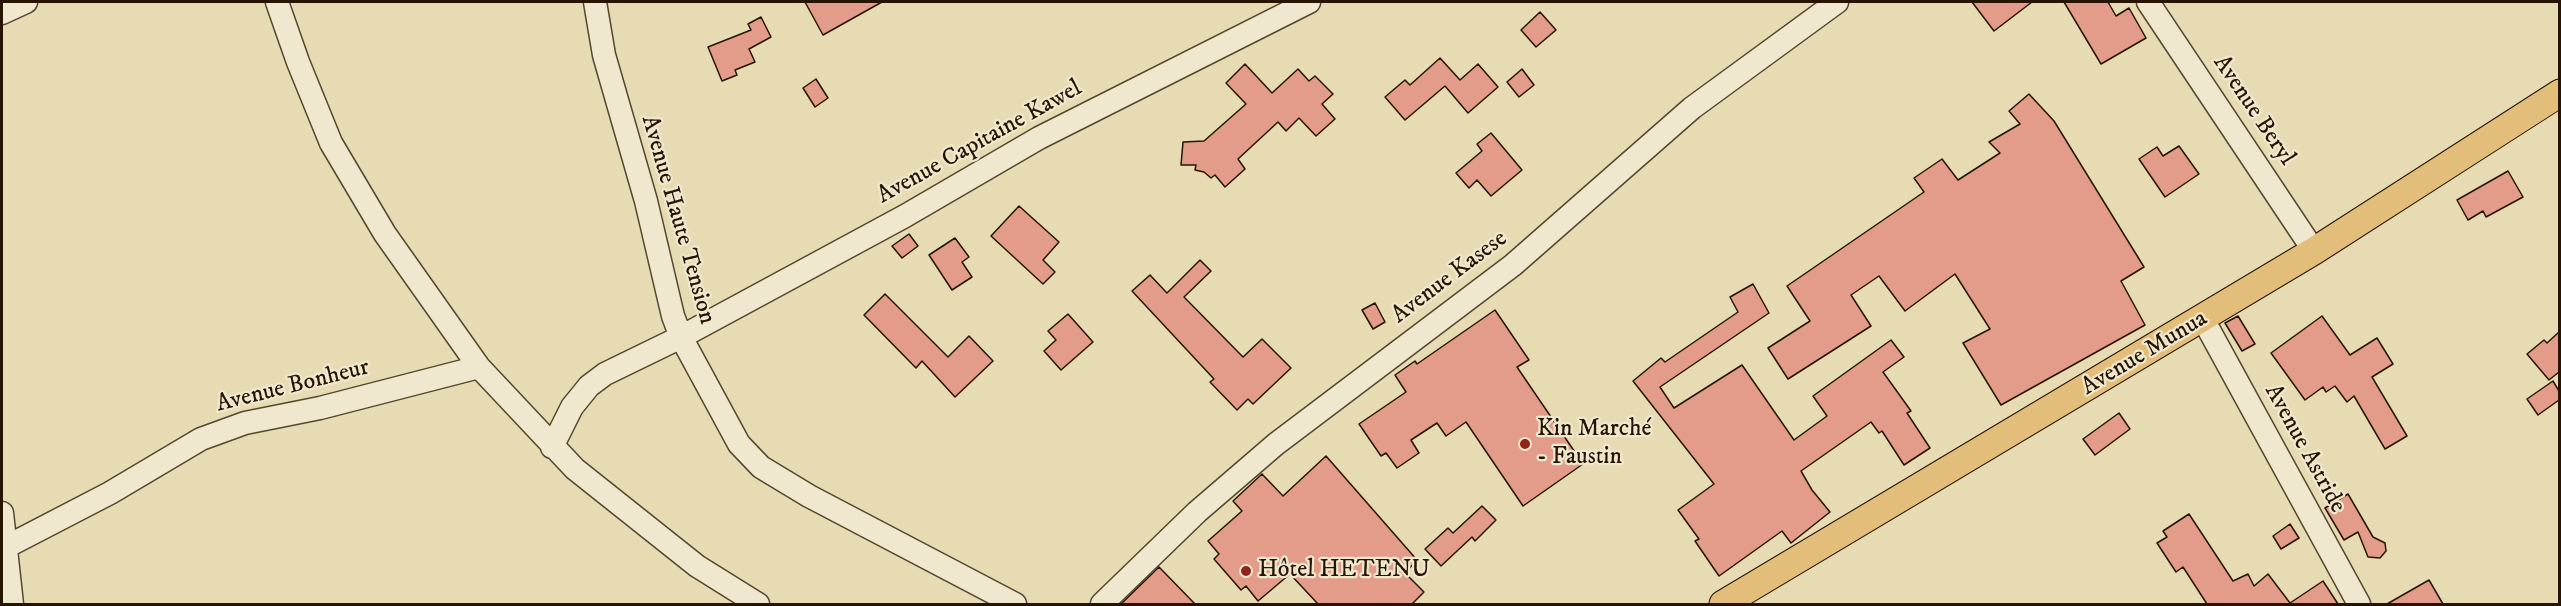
<!DOCTYPE html>
<html>
<head>
<meta charset="utf-8">
<style>
	body { margin:0 }
	#map { position:relative; width:2561px; height:606px; overflow:hidden; background:#e6dbb3; font-family:"IM FELL DW Pica",serif }
	canvas { display:block }
	.frame { position:absolute; inset:0; border:3px solid #261400; pointer-events:none }
</style>
</head>
<body>
<div id="map">
<canvas width="2561" height="606"></canvas>
<div class="frame"></div>
</div>
<script>
const context = document.querySelector('canvas').getContext('2d');
context.lineJoin = 'round';
function paint(path, color) { context.fillStyle = color; context.fill(path, 'evenodd'); }
function trace(path, color, width, dash) { context.strokeStyle = color; context.lineWidth = width; context.lineCap = dash ? 'butt' : 'round'; context.setLineDash(dash || []); context.stroke(path); }
function write(font, color, halo, rows, align = 'center') {
  context.font = font + ' "IM FELL DW Pica",serif'; context.lineWidth = 4.5; context.setLineDash([]); context.textBaseline = 'middle'; context.strokeStyle = halo; context.fillStyle = color; for (const [text, x, y, turn = 0] of rows) {
    context.save(); context.translate(x, y); context.rotate((+turn || 0) * Math.PI / 180); context.textAlign = isNaN(turn) ? turn : align; if (halo) context.strokeText(text, 0, 0); context.fillText(text, 0, 0); context.restore();
  }
}
const building = new Path2D(`
	M805,2h77l-59,33z
	M1972,2h60l-38,29z
	M2064,2h44l8,14 13,-8 17,30 -45,26z
	M1540,12l16,18 -20,17 -15,-17z
	M761,17l10,20 -22,12 6,13 -20,8 2,5 -15,6 -14,-34 43,-17 -3,-6z
	M1440,58l20,22 18,-16 20,23 -30,26 -23,-27 -40,34 -20,-23 20,-17 5,5z
	M1245,64l27,29 26,-24 11,12 6,-5 18,18 -11,10 13,15 -19,17 -17,-18 -13,13 -8,-9 -40,37 7,10 -20,18 -10,-12 -4,3 -7,-6 -9,-2 1,-5h-15l2,-23 21,-1 42,-37 -20,-21z
	M1522,69l12,16 -15,12 -12,-15z
	M816,79l12,19 -13,9 -12,-19z
	M2029,94l25,27 90,146 -23,14 24,44 -144,80 -38,-62 27,-14 -35,-55 -50,37 -26,-35 -28,19 20,31 -83,53 -20,-31 42,-27 -23,-35 137,-94 -10,-14 28,-19 16,21 42,-27 -11,-11 31,-18 -11,-13z
	M1491,133l31,37 -31,26 -14,-16 -8,8 -13,-15 26,-22 -5,-7z
	M2179,146l20,28 -34,23 -26,-38 18,-12 6,9z
	M2508,171l15,26 -37,20 -3,-6 -15,9 -11,-20z
	M1019,206l40,36 -16,18 12,12 -12,12 -52,-48z
	M909,234l9,12 -16,12 -10,-12z
	M955,238l14,19 -7,5 10,15 -20,13 -23,-35z
	M1200,260l11,11 -27,26 59,60 19,-18 29,29 -38,36 -5,-5 -11,11 -27,-28 4,-3 -82,-88 18,-16 17,18z
	M1753,284l16,29 -109,74 14,21 68,-43 52,75 33,-24 -14,-20 78,-56 13,17 -21,15 28,39 -4,2 23,35 -26,17 -22,-34 -3,2 -8,-11 -70,49 11,19 18,22 -39,31 -9,-12 -63,45 -24,-35 4,-2 -21,-29 36,-26 -81,-103 28,-23 4,4 73,-50 -8,-15z
	M885,294l63,63 21,-21 24,25 -38,36 -33,-36 -6,7 -52,-53z
	M1375,303l10,19 -12,7 -11,-19z
	M1495,310l34,50 -12,7 66,97 -60,42 -57,-84 -20,14 -9,-13 -26,17 8,13 -22,15 -11,-15 -5,3 -22,-32 47,-32 -11,-17 20,-14 2,3z
	M1068,314l25,28 -32,28 -17,-19 12,-11 -8,-9z
	M2238,316l17,28 -13,7 -17,-28z
	M2322,316l28,39 27,-17 16,26 -21,13 35,59 -22,13 -31,-53 -7,6 -12,-16 -9,6 -3,-5 -18,13 -34,-47z
	M2559,332v40l-10,8 -22,-26 17,-14 3,3z
	M2553,381l6,10v9l-21,15 -11,-16z
	M2119,413l11,16 -35,26 -12,-16z
	M1326,456l91,104 -12,13 19,19 -12,12h-94l-28,-30 -32,27 -12,-15 -5,4 -27,-31 5,-5 -11,-13 34,-30 -9,-10 29,-27 21,22z
	M2348,494l25,43 12,6 1,8 -6,7 -12,-1 -10,-25 -14,8 -19,-32z
	M1482,506l14,14 -21,21 -3,-4 -31,29 -16,-17 23,-21 5,5z
	M2189,514l44,67 15,-7 6,12 14,-12 22,29 33,-22 15,23h-131l-24,-37 -7,5 -19,-29 10,-6 -4,-6z
	M2290,524l9,14 -18,11 -8,-13z
	M1159,567l36,37h-74z
	M2429,580l14,24h-56z`);
paint(building, '#e39c89');
trace(building, '#261400', 1.5);
const minor = new Path2D(`
	M277,2l21,60 33,81 54,91 94,133 96,102 122,97 61,38
	M595,2l9,53 42,146 27,115 8,21 58,107 22,23 48,29 206,108
	M2148,2l166,249
	M2,13l24,-11
	M2203,319l156,285
	M552,447l20,-40 17,-21 16,-12 76,-37 224,-121 134,-78 270,-136
	M2,513l10,91
	M2,549l108,-56 91,-54 44,-16 75,-15 159,-41
	M1102,604l95,-92 79,-68 237,-179 179,-157 145,-106`);
const major = new Path2D(`
	M1723,604l591,-353 246,-158`);
trace(minor, '#56462d', 25);
trace(major, '#261400', 29);
trace(minor, '#efe8ce', 22);
trace(major, '#e3be7a', 27);
for (const [x, y, r, color] of [
	[1525,444,6,"#8f2418"],
	[1246,571,6,"#8f2418"]
]) { const dot = new Path2D(); dot.arc(x, y, r, 0, 2 * Math.PI); context.fillStyle = color; context.fill(dot); trace(dot, '#efe8ce', 2); }
write('24px', '#261400', '#efe8ce', [
	["Avenue Beryl",2253,111,56],
	["Avenue Capitaine Kawel",980,143,-29],
	["Avenue Haute Tension",677,220,74],
	["Avenue Kasese",1450,278,-37],
	["Avenue Munua",2145,354,-31],
	["Avenue Bonheur",293,387,-14],
	["Avenue Astride",2304,449,61]
]);
write('24px', '#261400', '#efe8ce', [
	["Kin Marché",1537,430],
	["- Faustin",1537,458],
	["Hôtel HETENU",1258,571]
], 'left');
</script>
</body>
</html>
